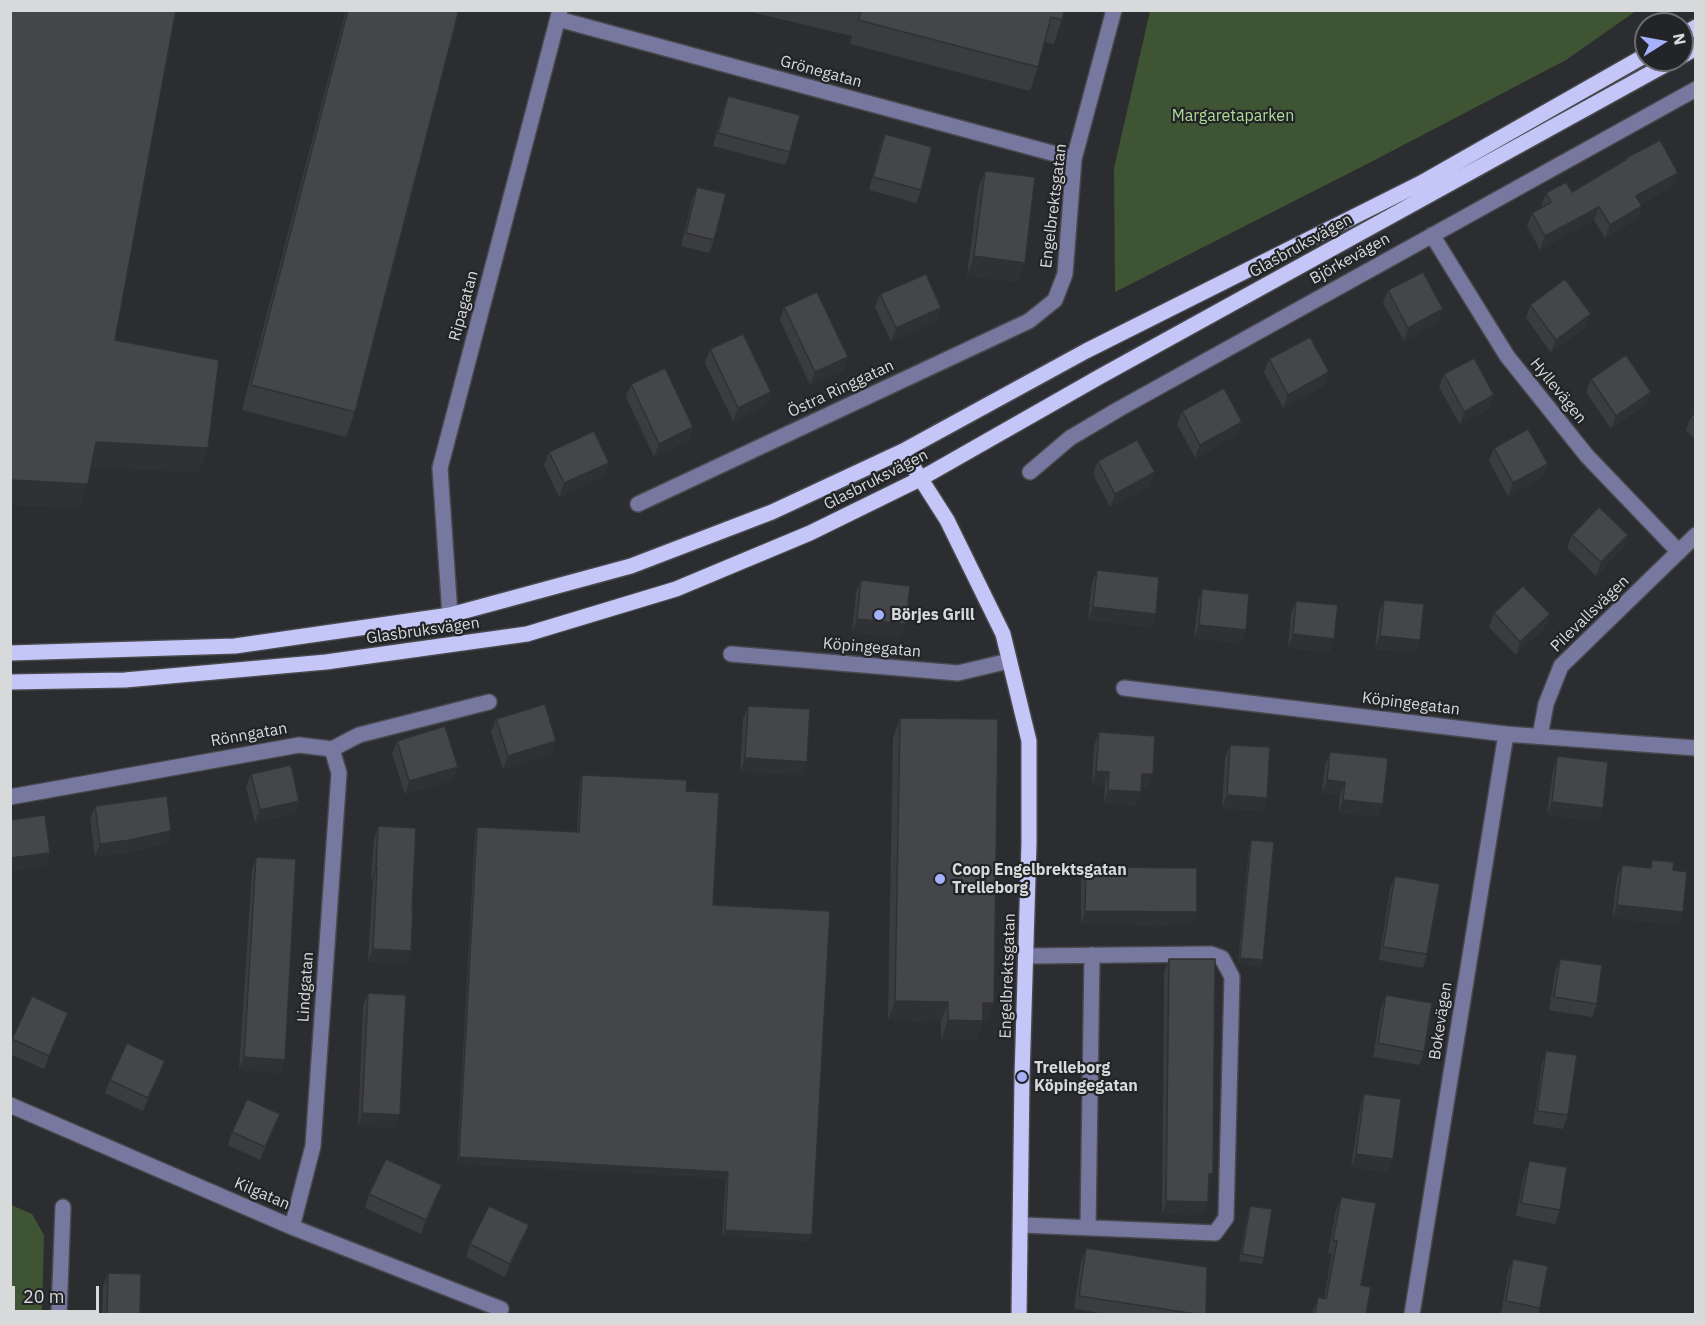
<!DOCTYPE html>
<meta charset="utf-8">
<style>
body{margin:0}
#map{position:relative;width:1706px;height:1325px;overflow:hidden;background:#2c2d31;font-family:"IBM Plex Sans",sans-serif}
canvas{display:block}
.frame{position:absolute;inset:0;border:12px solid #d8d9db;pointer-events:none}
.north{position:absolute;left:1634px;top:12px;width:60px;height:60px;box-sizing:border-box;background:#222427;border:2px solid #6b6c6f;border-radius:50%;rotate:79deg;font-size:16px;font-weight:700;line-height:24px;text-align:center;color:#d8d9db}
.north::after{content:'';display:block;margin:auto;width:21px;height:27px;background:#a6b1fc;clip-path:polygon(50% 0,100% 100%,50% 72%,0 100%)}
.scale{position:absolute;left:12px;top:1286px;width:87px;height:27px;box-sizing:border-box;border:3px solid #d8d9db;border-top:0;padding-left:8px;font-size:18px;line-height:21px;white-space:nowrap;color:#d8d9db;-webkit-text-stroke:4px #222427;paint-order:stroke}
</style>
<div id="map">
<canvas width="1706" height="1325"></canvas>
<div class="frame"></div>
<div class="north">N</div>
<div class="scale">20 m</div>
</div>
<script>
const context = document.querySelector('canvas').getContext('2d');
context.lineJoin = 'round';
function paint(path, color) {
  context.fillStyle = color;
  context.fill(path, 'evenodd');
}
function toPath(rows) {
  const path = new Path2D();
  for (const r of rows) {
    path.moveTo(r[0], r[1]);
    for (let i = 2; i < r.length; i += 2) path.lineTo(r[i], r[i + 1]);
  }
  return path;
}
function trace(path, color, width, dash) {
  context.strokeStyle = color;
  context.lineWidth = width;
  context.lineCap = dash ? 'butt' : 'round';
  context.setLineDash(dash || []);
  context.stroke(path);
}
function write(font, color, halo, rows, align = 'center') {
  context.font = font + ' "IBM Plex Sans",sans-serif';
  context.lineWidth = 4.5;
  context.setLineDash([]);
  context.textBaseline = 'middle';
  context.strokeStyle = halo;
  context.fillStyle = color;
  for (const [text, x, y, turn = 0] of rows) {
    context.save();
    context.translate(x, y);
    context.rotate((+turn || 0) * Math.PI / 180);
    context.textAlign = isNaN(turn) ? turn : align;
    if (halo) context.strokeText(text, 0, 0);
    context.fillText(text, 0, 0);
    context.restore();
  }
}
const green = toPath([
 [1150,11,1150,10,1636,11,1566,60,1371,162,1115,292,1114,168],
 [11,1205,32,1214,44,1235,42,1314,11,1314]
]);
const minor = toPath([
 [558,19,1074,159],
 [1432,235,1507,356,1587,456,1679,552],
 [1030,472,1070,438,1119,409,1696,89],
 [638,504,1029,321,1055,300,1065,274,1074,159,1114,10],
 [450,615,440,468,560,10],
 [731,654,958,673,1009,661],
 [1124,688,1506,734,1696,748],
 [1540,736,1546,704,1561,666,1696,535],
 [10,797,299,745,332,749,359,735,489,702],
 [10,1105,292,1227,501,1309],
 [1021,1225,1215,1233,1226,1218,1232,977,1222,958,1211,954,1027,956],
 [292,1227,313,1146,339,773,332,749],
 [1088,1227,1092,955],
 [59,1314,63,1207],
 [1412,1314,1506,734]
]);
const major = toPath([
 [1682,35,1696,27],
 [1682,56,1696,48],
 [903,451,947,520,1003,634,1029,741,1029,843,1022,1077,1019,1314],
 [10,653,235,646,450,615,631,566,772,512,903,451,1086,351,1421,183,1646,55],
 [10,682,125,680,326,662,527,634,676,589,810,533,920,479,1101,376,1674,60]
]);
const wall = toPath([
 [346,10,459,10,355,412,346,437,242,410],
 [742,10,1065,10,1054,44,1045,42,1038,67,1030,91,850,44,852,36],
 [728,96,790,152,785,165,713,146,723,109],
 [885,134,921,190,916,203,869,190,880,147],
 [1626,158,1678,173,1673,186,1641,204,1642,206,1637,219,1605,238,1594,220,1540,250,1527,226,1532,213,1542,208,1541,206,1546,193,1572,192,1626,160],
 [985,171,1018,282,967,276,978,190],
 [697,187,714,240,709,253,681,246,692,200],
 [1388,290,1443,309,1438,322,1404,341,1383,303],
 [880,294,941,308,936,321,891,341,875,307],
 [1530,305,1586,327,1551,353,1526,318],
 [784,307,843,370,810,385,780,320],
 [710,349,771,392,766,405,733,421,705,363],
 [1269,359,1324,386,1283,408,1264,372],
 [1444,374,1490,408,1460,425,1439,387],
 [1591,379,1646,405,1611,429,1586,392],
 [631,384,693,427,689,440,654,457,626,397],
 [1182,411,1242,422,1238,435,1195,458,1177,424],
 [1695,413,1695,439,1686,430,1691,417],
 [1494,448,1548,464,1543,477,1508,496,1489,461],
 [549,452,604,476,559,497,544,465],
 [1098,461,1150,486,1110,507,1093,474],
 [1572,535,1623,548,1596,576,1567,548],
 [1097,570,1156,614,1151,627,1088,620,1092,583],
 [861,580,901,637,852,632,856,593],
 [1202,589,1246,630,1241,643,1194,638,1198,602],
 [1384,600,1415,653,1375,649,1379,613],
 [1296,601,1334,639,1329,652,1288,648,1291,614],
 [1494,613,1550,614,1545,627,1516,655,1489,627],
 [748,706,802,775,740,772,743,719],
 [900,718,994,1003,987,1022,983,1022,976,1040,941,1040,941,1021,888,1020,893,737],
 [496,719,551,755,503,769,491,732],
 [1099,732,1148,788,1141,787,1141,792,1136,805,1104,803,1105,785,1092,784,1094,746],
 [397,741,458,767,453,780,405,794,392,754],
 [1230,745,1267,798,1263,811,1222,808,1225,758],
 [1330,752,1383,804,1378,817,1338,813,1340,795,1322,793,1325,765],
 [1557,756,1598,821,1547,815,1553,770],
 [251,774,295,814,255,823,246,787],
 [582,775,686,791,713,905,810,1241,722,1236,726,1178,457,1164,475,834,477,827,577,832,580,781],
 [95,806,167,844,125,853,95,857,90,819],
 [378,826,412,910,406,964,368,962,373,880,371,880,374,839],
 [1251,840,1263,960,1261,967,1238,964,1249,847],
 [256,857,285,1060,280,1073,239,1070,252,870],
 [1652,860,1673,870,1678,925,1612,918,1617,878,1622,865,1649,868],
 [1086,867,1192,925,1081,924,1081,880],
 [1395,876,1427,954,1423,968,1379,960,1390,889],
 [1169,959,1208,1202,1203,1215,1162,1214,1164,972],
 [1560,959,1597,1004,1592,1017,1549,1010,1555,972],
 [368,993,395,1128,358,1126,363,1006],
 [1386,995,1424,1052,1419,1065,1373,1057,1381,1008],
 [63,1026,44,1069,10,1054,10,1045,12,1039],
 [1546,1051,1568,1115,1563,1129,1533,1124,1542,1064],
 [160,1074,143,1111,105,1093,110,1080],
 [1364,1094,1388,1172,1351,1167,1360,1107],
 [280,1114,275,1127,260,1160,228,1145,232,1132],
 [1529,1161,1560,1210,1555,1224,1516,1216,1524,1174],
 [369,1194,437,1198,421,1234,365,1208],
 [1341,1197,1361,1285,1366,1314,1312,1314,1318,1297,1324,1298,1332,1254,1328,1253,1336,1210],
 [1250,1206,1264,1258,1262,1264,1239,1261,1248,1212],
 [524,1238,505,1277,466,1257,470,1244],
 [1086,1248,1206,1314,1107,1314,1074,1309,1081,1261],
 [1513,1259,1540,1308,1538,1314,1501,1314,1508,1272],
 [108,1273,140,1314,102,1314,103,1286]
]);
const shadedWall = toPath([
 [1678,173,1673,186,1631,209,1636,196],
 [1642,206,1637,219,1605,238,1610,225],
 [1599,207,1594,220,1540,250,1545,236],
 [974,256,1025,263,1018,282,967,276],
 [941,308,936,321,891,341,896,328],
 [1443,309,1438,322,1404,341,1408,328],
 [1591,314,1586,327,1551,353,1556,340],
 [848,357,843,370,810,385,815,372],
 [1329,372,1324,386,1283,408,1288,395],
 [771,392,766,405,733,421,738,408],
 [1651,392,1646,405,1611,429,1616,416],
 [1494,395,1490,408,1460,425,1464,412],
 [1242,422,1238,435,1195,458,1200,445],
 [693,427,689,440,654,457,659,444],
 [96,442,208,448,199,473,87,467],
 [609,463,604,476,559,497,564,483],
 [1548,464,1543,477,1508,496,1513,483],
 [1155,472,1150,486,1110,507,1115,494],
 [10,480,88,484,79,509,10,505],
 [1628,535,1623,548,1596,576,1601,562],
 [1093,607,1156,614,1151,627,1088,620],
 [1550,614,1545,627,1516,655,1520,642],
 [857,619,906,624,901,637,852,632],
 [1199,625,1246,630,1241,643,1194,638],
 [1293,634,1334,639,1329,652,1288,648],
 [1380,636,1420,640,1415,653,1375,649],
 [556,741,551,755,503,769,508,756],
 [745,758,807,762,802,775,740,772],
 [458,767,453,780,405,794,409,781],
 [1096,771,1109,772,1105,785,1092,784],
 [1142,774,1153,774,1148,788,1137,787],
 [1327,780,1345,782,1340,795,1322,793],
 [1108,790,1141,792,1136,805,1104,803],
 [1227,795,1267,798,1263,811,1222,808],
 [1343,800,1383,804,1378,817,1338,813],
 [299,801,295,814,255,823,260,810],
 [1552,802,1603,808,1598,821,1547,815],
 [171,831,167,844,125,853,95,857,100,844],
 [50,853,46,866,10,871,10,858],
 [376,867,377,867,373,880,371,880],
 [1617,905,1683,912,1678,925,1612,918],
 [1085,911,1197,912,1192,925,1081,924],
 [373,949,411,951,406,964,368,962],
 [1240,958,1263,960,1261,967,1238,964],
 [895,1001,948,1002,941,1021,888,1020],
 [983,1003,994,1003,987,1022,983,1022,976,1040,941,1040,948,1020],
 [68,1013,63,1026,44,1069,49,1056],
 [244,1057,285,1060,280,1073,239,1070],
 [165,1061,160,1074,143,1111,148,1098],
 [362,1113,400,1115,395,1128,358,1126],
 [280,1114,275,1127,260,1160,265,1147],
 [1356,1154,1393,1159,1388,1172,1351,1167],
 [459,1157,728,1172,726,1178,457,1164],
 [1209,1174,1213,1174,1208,1187],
 [442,1185,437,1198,421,1234,426,1220],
 [1166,1201,1208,1202,1203,1215,1162,1214],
 [529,1225,524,1238,505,1277,510,1264],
 [725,1230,812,1235,810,1241,722,1236]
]);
const building = toPath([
 [10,10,176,10,115,340,219,360,208,448,96,442,88,484,10,480,10,10],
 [348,10,459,10,355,412,251,385,348,10],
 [853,10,1065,10,1062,20,1051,17,1038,67,858,20,861,12,853,10],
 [728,96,800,115,790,152,718,133,728,96],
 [885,134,932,147,921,190,873,177,885,134],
 [1660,140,1678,173,1636,196,1642,206,1610,225,1599,207,1545,236,1532,213,1551,202,1546,193,1566,182,1572,192,1627,159,1626,158,1660,140],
 [985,171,1035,177,1025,263,974,256,985,171],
 [697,187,726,194,714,240,686,233,697,187],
 [1423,272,1443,309,1408,328,1388,290,1423,272],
 [926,274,941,308,896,328,880,294,926,274],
 [1565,279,1591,314,1556,340,1530,305,1565,279],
 [817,292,848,357,815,372,784,307,817,292],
 [743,334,771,392,738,408,710,349,743,334],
 [1310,337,1329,372,1288,395,1269,359,1310,337],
 [1626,355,1651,392,1616,416,1591,379,1626,355],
 [1474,358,1494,395,1464,412,1444,374,1474,358],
 [665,368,693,427,659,444,631,384,665,368],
 [1224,388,1242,422,1200,445,1182,411,1224,388],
 [1695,413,1695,421,1691,417,1695,413],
 [1528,429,1548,464,1513,483,1494,448,1528,429],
 [594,431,609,463,564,483,549,452,594,431],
 [1137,440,1155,472,1115,494,1098,461,1137,440],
 [1599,507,1628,535,1601,562,1572,535,1599,507],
 [1097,570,1159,577,1156,614,1093,607,1097,570],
 [861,580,910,586,906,624,857,619,861,580],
 [1523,586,1550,614,1520,642,1494,613,1523,586],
 [1202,589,1249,594,1246,630,1199,625,1202,589],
 [1384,600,1424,604,1420,640,1380,636,1384,600],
 [1296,601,1338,605,1334,639,1293,634,1296,601],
 [545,704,556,741,508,756,496,719,545,704],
 [748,706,810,709,807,762,745,758,748,706],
 [900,718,998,719,994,1003,983,1003,983,1021,948,1020,948,1002,895,1001,900,718],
 [445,726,458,767,409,781,397,741,445,726],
 [1099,732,1155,736,1153,774,1142,774,1141,792,1108,790,1109,772,1096,771,1099,732],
 [1230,745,1270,747,1267,798,1227,795,1230,745],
 [1330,752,1388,758,1383,804,1343,800,1345,782,1327,780,1330,752],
 [1557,756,1608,762,1603,808,1552,802,1557,756],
 [291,765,299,801,260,810,251,774,291,765],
 [582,775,687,780,686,791,719,793,713,905,830,911,812,1235,725,1230,728,1172,459,1157,477,827,579,832,582,775],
 [167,796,171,831,130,840,100,844,95,806,167,796],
 [45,815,50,853,10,858,10,820,45,815],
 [378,826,416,828,412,910,413,910,411,951,373,949,377,867,376,867,378,826],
 [1251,840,1274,842,1263,960,1240,958,1251,840],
 [256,857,296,859,285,1060,244,1057,256,857],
 [1652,860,1674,862,1673,870,1687,872,1683,912,1617,905,1622,865,1651,868,1652,860],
 [1086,867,1197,868,1197,912,1085,911,1086,867],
 [1395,876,1440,884,1427,954,1383,947,1395,876],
 [1169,959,1215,959,1213,1174,1209,1174,1208,1202,1166,1201,1169,959],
 [1560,959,1602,965,1597,1004,1554,997,1560,959],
 [368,993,406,995,400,1115,362,1113,368,993],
 [1386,995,1432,1003,1424,1052,1378,1043,1386,995],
 [32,996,68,1013,49,1056,12,1039,32,996],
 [127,1043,165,1061,148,1098,110,1080,127,1043],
 [1546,1051,1577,1055,1568,1115,1537,1111,1546,1051],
 [1364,1094,1401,1099,1393,1159,1356,1154,1364,1094],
 [247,1099,280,1114,265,1147,232,1132,247,1099],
 [386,1159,442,1185,426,1220,369,1194,386,1159],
 [1529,1161,1567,1167,1560,1210,1521,1203,1529,1161],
 [1341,1197,1376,1203,1361,1285,1371,1287,1366,1314,1315,1314,1318,1297,1326,1299,1337,1241,1333,1240,1341,1197],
 [489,1206,529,1225,510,1264,470,1244,489,1206],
 [1250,1206,1272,1209,1264,1258,1242,1254,1250,1206],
 [1086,1248,1207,1267,1206,1314,1196,1314,1079,1296,1086,1248],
 [1513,1259,1548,1266,1540,1308,1506,1301,1513,1259],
 [108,1273,141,1274,140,1314,107,1314,108,1273]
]);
const markers = [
 [879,615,6,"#a6b1fc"],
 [940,879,6,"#a6b1fc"],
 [1022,1077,6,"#a6b1fc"]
];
const streetNames = [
 ["Grönegatan",821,72,15],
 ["Engelbrektsgatan",1054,206,-83],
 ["Glasbruksvägen",1301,246,-29],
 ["Björkevägen",1350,259,-29],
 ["Ripagatan",464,306,-75],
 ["Östra Ringgatan",841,389,-25],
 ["Hyllevägen",1558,391,51],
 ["Glasbruksvägen",876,480,-27],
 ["Pilevallsvägen",1590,614,-44],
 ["Glasbruksvägen",423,631,-8],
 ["Köpingegatan",872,648,5],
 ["Köpingegatan",1411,704,7],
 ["Rönngatan",249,735,-10],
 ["Engelbrektsgatan",1008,976,-88],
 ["Lindgatan",306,987,-86],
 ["Bokevägen",1441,1021,-81],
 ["Kilgatan",262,1194,23]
];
const parkNames = [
 ["Margaretaparken",1233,116]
];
const poiNames = [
 ["Börjes Grill",891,615],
 ["Coop Engelbrektsgatan",952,870],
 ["Trelleborg",952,888],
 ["Trelleborg",1034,1068],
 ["Köpingegatan",1034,1086]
];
paint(green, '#3f5433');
trace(minor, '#48494c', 18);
trace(major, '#48494c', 18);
trace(minor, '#7678a0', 15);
trace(major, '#c4c6f7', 15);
paint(wall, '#3b3c40');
paint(shadedWall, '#303134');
paint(building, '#45464a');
trace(building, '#303134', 1.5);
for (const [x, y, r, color] of markers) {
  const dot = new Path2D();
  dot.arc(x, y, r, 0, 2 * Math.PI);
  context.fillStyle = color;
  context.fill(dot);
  trace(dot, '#222427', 2);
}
write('16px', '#d8d9db', '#222427', streetNames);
write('16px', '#afdc96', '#222427', parkNames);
write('bold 16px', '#d8d9db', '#222427', poiNames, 'left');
</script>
